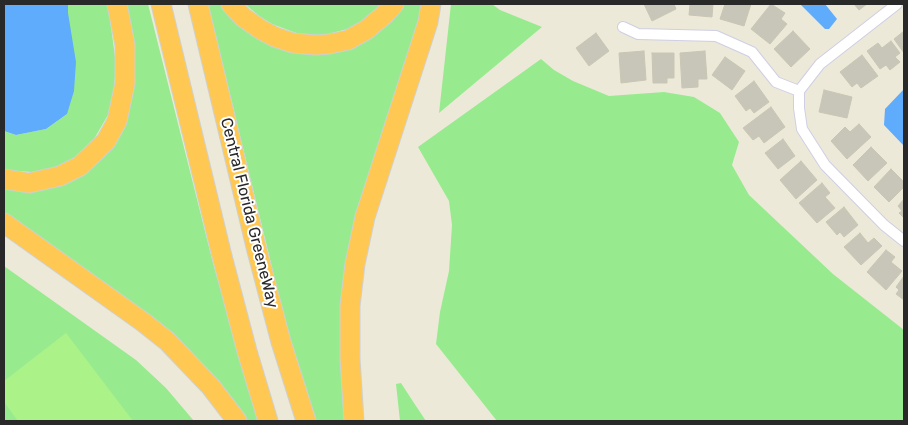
<!DOCTYPE html>
<style>
body{margin:0}
#map{position:relative;width:908px;height:425px;overflow:hidden;background:#ede9d9;font-family:Rubik,sans-serif}
canvas{display:block}
.frame{position:absolute;inset:0;border:5px solid #292929;pointer-events:none}
</style>
<div id="map">
<canvas width="908" height="425"></canvas>
<div class="frame"></div>
</div>
<script>
const context = document.querySelector('canvas').getContext('2d');
context.lineJoin = 'round';
function paint(path, color) {
  context.fillStyle = color;
  context.fill(path, 'evenodd');
}
function toPath(rows) {
  const path = new Path2D();
  for (const r of rows) {
    path.moveTo(r[0], r[1]);
    for (let i = 2; i < r.length; i += 2) path.lineTo(r[i], r[i + 1]);
  }
  return path;
}
function trace(path, color, width, dash) {
  context.strokeStyle = color;
  context.lineWidth = width;
  context.lineCap = dash ? 'butt' : 'round';
  context.setLineDash(dash || []);
  context.stroke(path);
}
function write(font, color, halo, rows, align = 'center') {
  context.font = font + ' Rubik,sans-serif';
  context.lineWidth = 4;
  context.setLineDash([]);
  context.textBaseline = 'middle';
  context.strokeStyle = halo;
  context.fillStyle = color;
  for (const [text, x, y, turn = 0] of rows) {
    context.save();
    context.translate(x, y);
    context.rotate((+turn || 0) * Math.PI / 180);
    context.textAlign = isNaN(turn) ? turn : align;
    if (halo) context.strokeText(text, 0, 0);
    context.fillText(text, 0, 0);
    context.restore();
  }
}
const green = toPath([
 [68,4,108,4,116,64,114,89,108,115,90,146,75,158,57,167,45,171,31,172,4,170,4,131,16,135,46,129,67,114],
 [125,4,148,4,213,263,247,382,260,421,241,421,224,397,4,219,4,187,24,189,113,143],
 [208,4,222,4,308,52,402,4,426,4,370,181,349,421,315,421,310,406,286,325],
 [245,4,301,4,304,5,312,4,383,4,365,20,351,28,321,36,304,36,272,24,259,16],
 [451,4,492,4,500,10,542,27,439,113],
 [541,59,554,70,573,81,609,96,664,92,694,97,720,113,739,142,732,165,749,195,833,274,904,330,904,421,497,421,436,344,440,312,449,271,452,225,449,201,418,147],
 [4,266,136,360,166,388,194,421,4,421],
 [401,383,414,403,426,421,400,421,396,384]
]);
const pitch = toPath([
 [66,333,133,421,18,421,4,402,4,381]
]);
const water = toPath([
 [4,4,68,4,68,13,76,62,74,91,67,114,46,129,16,135,4,131],
 [800,4,825,4,837,19,829,29,825,29],
 [904,89,904,146,884,125,885,109]
]);
const building = toPath([
 [644,4,674,4,676,9,652,21,644,4],
 [690,4,713,4,712,17,689,15,690,4],
 [725,4,751,4,744,26,720,19,725,4],
 [771,4,785,13,781,19,787,24,770,44,751,29,771,4],
 [854,4,867,4,859,10,854,4],
 [793,31,810,49,791,67,774,49,793,31],
 [904,31,904,53,894,39,904,31],
 [596,33,609,51,589,66,576,48,596,33],
 [891,41,900,53,895,57,900,62,890,70,886,65,880,69,867,51,878,43,882,48,891,41],
 [644,51,646,80,621,83,619,53,644,51],
 [705,51,707,79,698,79,698,87,682,88,680,53,705,51],
 [652,53,674,53,674,78,667,78,667,83,653,83,652,53],
 [862,55,878,76,861,88,857,83,852,87,840,72,862,55],
 [725,57,745,71,732,90,712,75,725,57],
 [754,81,769,102,754,113,750,108,746,111,735,96,754,81],
 [824,90,852,97,847,118,819,112,824,90],
 [771,107,785,127,764,143,759,136,753,140,743,128,771,107],
 [859,124,871,137,847,159,831,141,845,127,850,132,859,124],
 [783,139,795,156,778,169,765,153,783,139],
 [871,147,887,163,868,181,853,165,871,147],
 [801,161,817,180,796,199,780,180,801,161],
 [891,169,904,182,904,187,889,202,874,187,891,169],
 [822,183,830,193,825,197,835,208,817,223,799,203,822,183],
 [904,199,904,218,899,213,902,211,898,206,904,199],
 [844,207,858,225,844,237,840,232,837,235,826,222,844,207],
 [860,233,868,243,874,238,882,246,861,265,844,247,860,233],
 [886,250,895,257,891,262,902,271,886,290,867,272,886,250],
 [904,276,904,300,896,294,899,290,896,287,904,276]
]);
const street = toPath([
 [897,4,820,64,799,91,799,108,802,129,825,165,884,225,904,241],
 [623,27,638,34,716,36,752,52,776,82,799,91]
]);
const highway = toPath([
 [161,4,222,256,247,351,268,421],
 [198,4,256,247,281,342,306,421],
 [231,4,243,17,260,29,275,37,293,43,316,45,329,44,348,40,366,30,384,15,394,4],
 [4,179,29,183,60,176,80,166,106,141,117,121,125,83,125,45,117,4],
 [4,223,143,322,167,341,211,387,237,421],
 [354,421,350,358,350,306,355,264,365,217,420,47,428,22,431,4]
]);
const streetNames = [
 ["Central Florida GreeneWay",249,213,76]
];
paint(green, '#97eb8e');
paint(pitch, '#abf389');
paint(water, '#5fabfc');
paint(building, '#c8c6b9');
trace(building, '#c8c6b2', 1);
trace(street, '#cfcee4', 12);
trace(highway, '#d0d0d0', 21);
trace(street, '#fff', 10);
trace(highway, '#ffc852', 19);
write('16px', '#292929', '#fff', streetNames);
</script>
